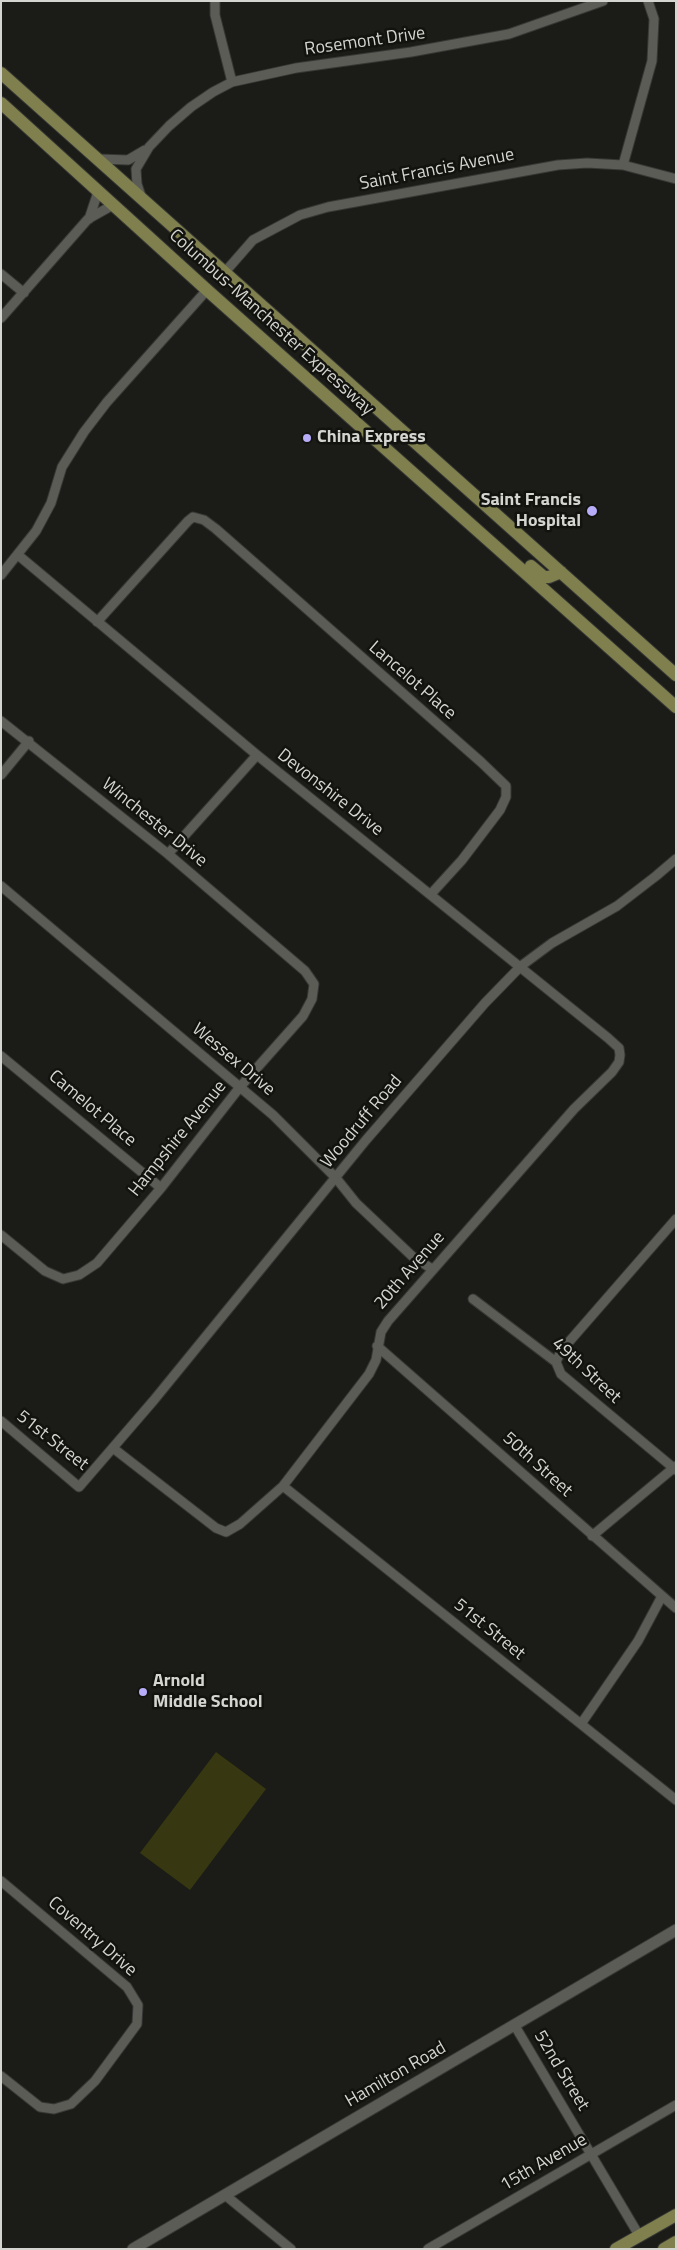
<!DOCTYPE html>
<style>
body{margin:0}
#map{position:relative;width:677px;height:2250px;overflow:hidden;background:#1b1c17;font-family:"Titillium Web",sans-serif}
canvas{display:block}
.frame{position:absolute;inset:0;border:2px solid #d4d4d1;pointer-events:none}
</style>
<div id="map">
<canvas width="677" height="2250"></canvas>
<div class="frame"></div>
</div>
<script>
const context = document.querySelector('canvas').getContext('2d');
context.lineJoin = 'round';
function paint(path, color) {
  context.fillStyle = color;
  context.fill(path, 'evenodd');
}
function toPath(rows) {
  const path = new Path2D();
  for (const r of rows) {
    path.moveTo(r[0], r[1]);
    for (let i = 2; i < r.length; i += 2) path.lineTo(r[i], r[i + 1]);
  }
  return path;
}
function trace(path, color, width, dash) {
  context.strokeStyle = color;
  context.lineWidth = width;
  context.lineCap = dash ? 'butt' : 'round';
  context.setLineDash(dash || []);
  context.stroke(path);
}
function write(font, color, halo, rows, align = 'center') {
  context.font = font + ' "Titillium Web",sans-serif';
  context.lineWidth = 5;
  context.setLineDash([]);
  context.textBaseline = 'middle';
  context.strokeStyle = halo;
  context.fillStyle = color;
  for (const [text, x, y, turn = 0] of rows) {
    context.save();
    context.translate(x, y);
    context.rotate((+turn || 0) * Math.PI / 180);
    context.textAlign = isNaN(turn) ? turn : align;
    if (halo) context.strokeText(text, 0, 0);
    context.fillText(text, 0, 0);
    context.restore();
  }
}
const green = toPath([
 [216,1752,266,1789,190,1890,140,1853]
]);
const street = toPath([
 [215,1,215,15,232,82],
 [99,159,128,160,145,150],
 [623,165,652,61,654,19,648,1],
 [141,196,137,184,136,169,149,147,169,126,191,107,213,92,232,82,296,68,411,52,509,34,603,1],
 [89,219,98,192],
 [225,272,253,240,300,215,328,207,558,165,587,163,623,165,676,179],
 [1,274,24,293],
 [1,318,88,219,113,205],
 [18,555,257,755,608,1038,619,1048,620,1055,619,1062,612,1072,574,1109,388,1321,381,1332,376,1360,369,1374,283,1486,240,1524,226,1532,216,1528,113,1448],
 [1,575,36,531,51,503,62,467,84,432,107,402,207,290],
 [97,622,188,521,193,517,204,520,216,529,481,762,506,786,506,797,500,810,462,860,431,894],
 [1,721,168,854,305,971,314,984,312,999,303,1016,240,1087,161,1188,97,1263,79,1275,63,1279,45,1271,1,1235],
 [1,775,29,741],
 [168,854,257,755],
 [1,886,273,1115,336,1178,356,1203,412,1256,432,1269],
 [1,1056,161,1188],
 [473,1299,556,1362,561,1374,676,1470],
 [377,1346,676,1608],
 [556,1362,561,1351,676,1219],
 [1,1421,79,1487,154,1400,366,1140,485,1003,521,966,552,943,617,906,656,876,676,859],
 [283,1486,676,1800],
 [592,1536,676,1466],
 [581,1724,638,1641,662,1596],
 [1,1881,127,1987,138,2005,137,2024,95,2081,71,2104,54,2109,40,2107,1,2076],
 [515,2026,640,2237],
 [225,2195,291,2249],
 [428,2249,676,2105]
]);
const secondary = toPath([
 [133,2249,676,1930]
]);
const primary = toPath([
 [1,73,676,675],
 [1,103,207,290,676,707],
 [531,566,544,577,549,577,561,572],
 [616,2249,676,2215],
 [664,2249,676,2242]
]);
const markers = [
 [307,438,5,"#b6acf8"],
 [592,511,6,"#b6acf8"],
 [143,1692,5,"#b6acf8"]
];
const streetNames = [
 ["Rosemont Drive",365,42,-8],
 ["Saint Francis Avenue",437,170,-11],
 ["Columbus-Manchester Expressway",271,323,42],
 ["Lancelot Place",412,681,41],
 ["Devonshire Drive",330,793,38],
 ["Winchester Drive",154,823,39],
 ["Wessex Drive",233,1060,40],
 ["Camelot Place",92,1109,40],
 ["Woodruff Road",362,1122,-50],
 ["Hampshire Avenue",178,1139,-51],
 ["20th Avenue",410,1271,-49],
 ["49th Street",586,1371,43],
 ["51st Street",52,1441,38],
 ["50th Street",537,1465,42],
 ["51st Street",489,1630,39],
 ["Coventry Drive",92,1937,41],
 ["52nd Street",561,2071,59],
 ["Hamilton Road",396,2075,-30],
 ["15th Avenue",544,2163,-30]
];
const poiNames = [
 ["China Express",317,438],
 ["Saint Francis",581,501,"right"],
 ["Hospital",581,522,"right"],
 ["Arnold",153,1682],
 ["Middle School",153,1703]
];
paint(green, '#373811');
trace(street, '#373735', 11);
trace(secondary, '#373735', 13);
trace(primary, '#373735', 14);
trace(street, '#5c5c56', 9);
trace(secondary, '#5c5c56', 11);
trace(primary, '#7f804e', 12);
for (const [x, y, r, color] of markers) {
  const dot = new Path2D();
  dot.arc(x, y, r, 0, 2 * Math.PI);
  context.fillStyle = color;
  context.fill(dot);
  trace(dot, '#12130e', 2);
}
write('18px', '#d4d4d1', '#12130e', streetNames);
write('bold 18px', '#d4d4d1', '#12130e', poiNames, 'left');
</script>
